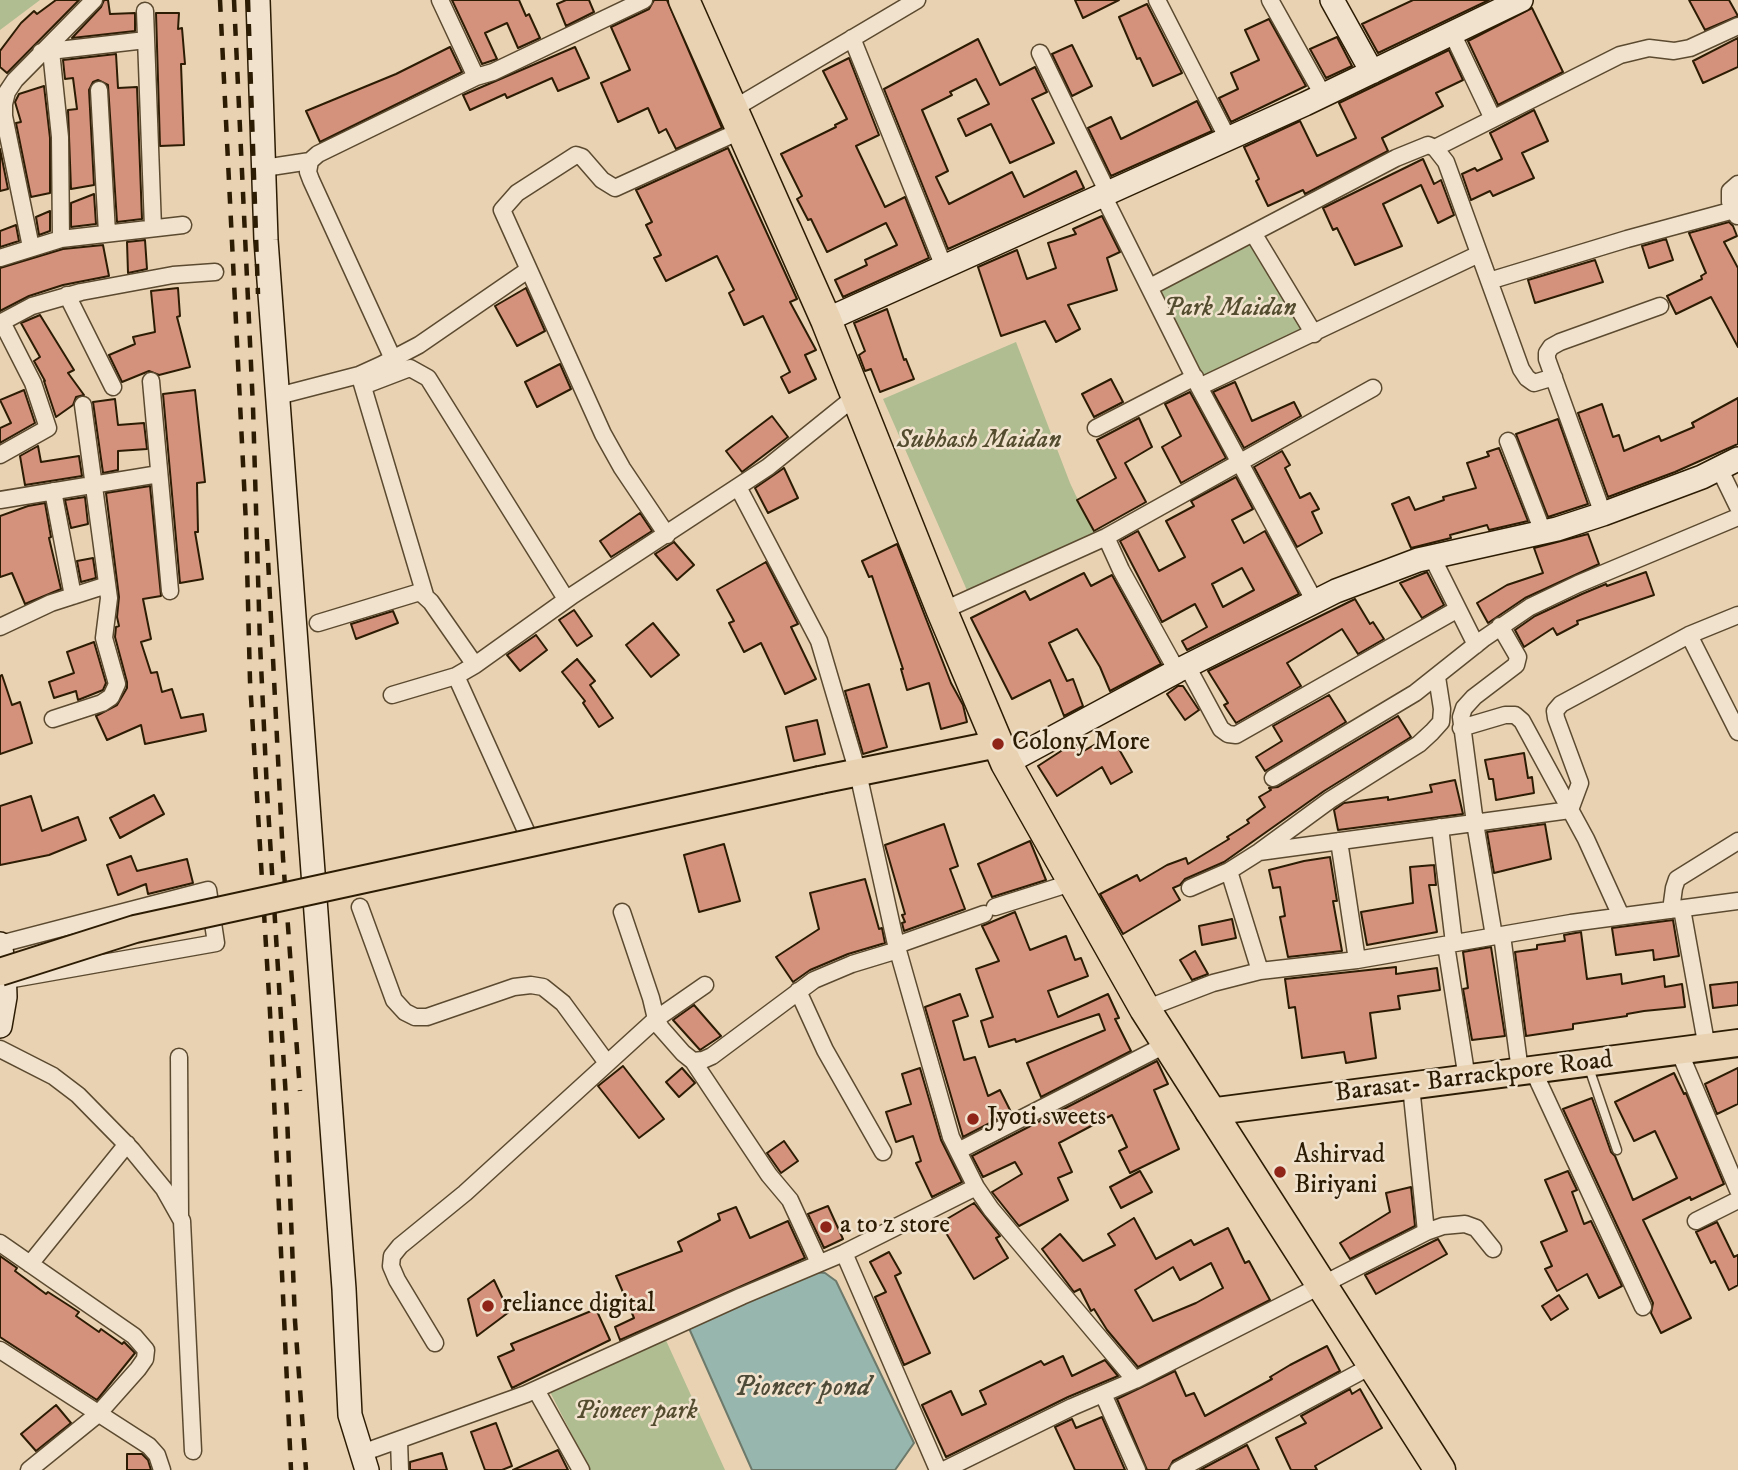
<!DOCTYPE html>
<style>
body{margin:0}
canvas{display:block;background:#e8d2b2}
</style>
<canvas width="1738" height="1470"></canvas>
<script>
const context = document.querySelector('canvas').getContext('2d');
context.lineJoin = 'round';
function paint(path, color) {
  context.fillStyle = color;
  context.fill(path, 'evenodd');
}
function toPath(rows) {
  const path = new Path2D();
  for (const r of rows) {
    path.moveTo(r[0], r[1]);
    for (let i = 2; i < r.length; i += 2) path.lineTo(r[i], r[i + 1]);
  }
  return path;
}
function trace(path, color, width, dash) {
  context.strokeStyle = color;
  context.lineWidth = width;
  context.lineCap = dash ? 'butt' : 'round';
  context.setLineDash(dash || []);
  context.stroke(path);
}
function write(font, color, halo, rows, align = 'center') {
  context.font = font + ' "IM FELL DW Pica",serif';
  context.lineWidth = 5;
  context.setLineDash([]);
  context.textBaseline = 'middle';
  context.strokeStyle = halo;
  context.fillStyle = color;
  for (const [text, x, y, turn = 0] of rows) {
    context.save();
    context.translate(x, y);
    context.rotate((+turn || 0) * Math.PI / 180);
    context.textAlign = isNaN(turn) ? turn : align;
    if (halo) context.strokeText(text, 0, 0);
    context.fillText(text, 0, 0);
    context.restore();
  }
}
const green = toPath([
 [0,0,40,0,0,30],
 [1250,238,1303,331,1206,382,1158,289],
 [1016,342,1070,483,1096,538,969,595,883,399],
 [664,1336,725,1470,590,1470,549,1390]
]);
const water = toPath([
 [812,1272,825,1273,836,1281,914,1443,895,1470,752,1470,688,1326,812,1272]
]);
const building = toPath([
 [56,0,79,0,7,73,0,67,0,51,21,23,34,11,37,14,56,0],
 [104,0,108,0,110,14,135,13,135,31,72,38,101,7,104,0],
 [452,0,519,0,526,16,529,14,540,38,518,48,507,23,485,33,497,59,482,64,452,0],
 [566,0,589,0,594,12,566,26,557,4,566,0],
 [654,0,667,0,722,128,676,149,666,129,659,133,648,108,618,122,601,83,630,70,611,27,649,9,654,0],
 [1075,0,1119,0,1083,18,1075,0],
 [1413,0,1489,0,1378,53,1362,24,1413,0],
 [1689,0,1729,0,1738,16,1705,30,1689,0],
 [1147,4,1182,73,1153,86,1140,58,1137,59,1119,17,1147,4],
 [1532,8,1563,72,1498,105,1468,41,1532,8],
 [156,13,179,13,178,29,182,28,185,64,181,64,184,145,160,146,156,13],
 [1269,19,1306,86,1231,122,1219,98,1238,89,1231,73,1259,60,1245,30,1269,19],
 [1337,37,1352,66,1326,78,1310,49,1337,37],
 [1738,38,1738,67,1703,83,1693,61,1738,38],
 [978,39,1000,85,1035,67,1047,92,1032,99,1054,143,1010,163,991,124,966,136,958,119,989,104,976,79,950,92,952,95,922,110,948,171,936,177,949,204,1012,172,1024,197,1076,171,1084,188,948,249,884,89,978,39],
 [1072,45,1092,86,1072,96,1052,54,1072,45],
 [450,47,462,72,320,142,306,111,396,74,450,47],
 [575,47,589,78,558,91,552,78,507,98,505,94,470,110,463,95,575,47],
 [1449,50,1463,80,1436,93,1443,106,1382,138,1388,151,1305,194,1303,190,1268,206,1256,181,1259,179,1244,147,1300,121,1317,156,1356,138,1339,103,1449,50],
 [116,54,118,88,137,87,142,219,117,222,108,85,98,80,93,82,89,90,94,185,71,189,68,110,77,109,73,78,65,79,63,60,116,54],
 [849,58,879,135,856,146,885,207,905,197,929,258,843,297,835,280,867,265,865,260,897,245,886,223,827,252,811,219,808,220,797,199,802,196,781,154,836,127,835,125,847,119,823,71,849,58],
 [44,86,50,138,50,193,31,197,16,123,21,122,15,102,19,94,44,86],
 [1197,101,1212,131,1111,176,1088,128,1111,117,1121,139,1197,101],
 [1534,110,1548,141,1522,153,1534,178,1493,196,1490,191,1471,200,1462,174,1475,168,1477,171,1502,159,1490,133,1534,110],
 [728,148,797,299,790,302,816,350,805,355,816,379,789,393,781,377,790,372,763,316,744,325,729,293,734,290,717,256,666,281,654,258,661,255,646,225,652,222,636,190,728,148],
 [0,149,8,189,0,191,0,149],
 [1423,159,1434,184,1441,180,1454,215,1438,223,1421,185,1383,204,1402,246,1355,265,1337,228,1333,230,1323,208,1423,159],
 [94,194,96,224,71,227,71,203,94,194],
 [50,211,50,231,39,235,36,217,50,211],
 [1102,216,1120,252,1107,258,1117,290,1068,305,1080,329,1056,342,1045,321,1001,336,978,267,1017,250,1027,279,1056,268,1048,243,1076,234,1073,229,1102,216],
 [1729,222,1733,226,1737,236,1724,242,1738,268,1738,347,1711,297,1676,314,1667,296,1702,279,1701,276,1706,273,1689,233,1729,222],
 [16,225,19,241,0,247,0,231,16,225],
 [1666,239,1673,260,1649,268,1642,246,1666,239],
 [145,240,147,269,128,273,127,242,145,240],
 [103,245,109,276,63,285,29,296,0,311,0,268,63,249,103,245],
 [1595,260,1603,282,1535,303,1528,280,1595,260],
 [178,288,180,316,177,317,190,367,159,375,149,371,122,382,109,355,135,344,133,337,155,332,151,291,178,288],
 [526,288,545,331,517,346,495,306,526,288],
 [887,309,904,360,906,359,914,379,880,392,871,369,865,371,859,355,865,351,854,323,887,309],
 [40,315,74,370,68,373,84,395,76,397,73,405,56,417,44,381,45,381,34,361,40,357,21,323,40,315],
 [560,364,571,389,537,407,525,382,560,364],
 [1111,379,1123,402,1094,417,1082,394,1111,379],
 [1235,382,1252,421,1294,402,1301,416,1244,448,1213,392,1235,382],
 [24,390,35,423,0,443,0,428,11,423,0,400,24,390],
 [195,390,205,482,197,483,198,532,195,532,203,579,180,583,163,394,195,390],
 [1190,392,1226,458,1181,483,1162,447,1181,436,1165,404,1190,392],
 [1738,398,1738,444,1675,472,1608,497,1578,413,1602,404,1613,437,1619,435,1624,451,1659,436,1661,441,1694,427,1692,423,1738,398],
 [115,399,118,425,144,423,147,449,118,451,118,470,103,473,93,402,115,399],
 [772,416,788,437,742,472,726,451,772,416],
 [1139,418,1152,447,1125,463,1146,502,1094,531,1077,500,1116,478,1097,440,1139,418],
 [1558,419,1588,504,1548,517,1516,434,1558,419],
 [38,446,41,462,79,456,82,476,25,485,20,456,38,446],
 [1499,448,1528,521,1489,530,1487,525,1450,535,1451,538,1411,548,1392,504,1409,497,1415,510,1444,500,1443,497,1476,488,1467,463,1489,456,1487,452,1499,448],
 [1282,451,1290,465,1285,468,1300,498,1310,493,1319,509,1312,512,1322,533,1297,547,1254,467,1282,451],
 [784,468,798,498,768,513,755,488,784,468],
 [1236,477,1253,509,1232,520,1244,543,1265,531,1299,594,1187,650,1182,641,1207,627,1195,604,1162,622,1120,541,1138,531,1159,571,1185,557,1166,521,1194,506,1191,501,1236,477],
 [1242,568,1254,590,1223,607,1212,584,1242,568],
 [150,486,161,596,143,599,151,639,141,642,151,673,157,672,162,692,172,689,181,718,203,714,206,731,145,744,141,725,107,740,96,716,117,705,127,688,127,682,115,637,116,627,119,626,117,617,119,597,106,493,150,486],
 [85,497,88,524,71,528,65,500,85,497],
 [45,503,51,537,49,538,61,589,25,604,12,573,0,577,0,516,28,506,45,503],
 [640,513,652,531,611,557,600,541,640,513],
 [1588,534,1599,564,1525,598,1488,623,1477,603,1507,585,1543,573,1534,548,1588,534],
 [674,542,694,565,677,580,655,554,674,542],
 [897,544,951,683,963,705,967,722,941,729,929,683,907,690,901,669,903,669,872,576,869,577,862,561,897,544],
 [93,558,96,578,81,582,77,561,93,558],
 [766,562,798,624,791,627,816,679,785,694,761,643,744,652,729,623,734,621,717,590,766,562],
 [1427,572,1444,605,1422,618,1400,583,1427,572],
 [1646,572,1654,595,1577,621,1578,624,1557,635,1553,628,1524,647,1515,630,1535,616,1582,594,1606,584,1607,586,1646,572],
 [1084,573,1091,586,1112,575,1161,664,1110,691,1100,667,1077,629,1049,643,1067,681,1073,679,1083,706,1064,716,1050,680,1012,699,971,618,1025,591,1030,600,1084,573],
 [1355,599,1370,624,1373,622,1384,639,1358,654,1342,629,1287,663,1301,686,1236,723,1224,705,1228,703,1208,671,1355,599],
 [574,610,592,636,577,646,559,620,574,610],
 [393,611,398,623,356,639,351,624,393,611],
 [653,623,679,655,651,677,626,645,653,623],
 [536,635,547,650,520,671,507,655,536,635],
 [94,642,106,683,103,690,78,700,76,691,54,698,49,682,74,673,67,652,94,642],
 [577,659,595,681,590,685,613,718,599,727,583,703,585,701,562,672,577,659],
 [2,675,12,705,20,702,32,743,0,754,0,676,2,675],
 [869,684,887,747,863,754,845,691,869,684],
 [1178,686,1183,686,1199,710,1185,720,1167,694,1178,686],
 [1329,695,1346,722,1265,771,1256,757,1282,741,1273,726,1329,695],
 [1398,716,1411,737,1324,791,1224,862,1185,879,1180,885,1173,888,1180,900,1123,934,1100,894,1137,875,1140,881,1167,865,1186,858,1188,864,1229,839,1227,837,1249,823,1247,820,1265,807,1259,797,1271,790,1269,788,1278,787,1398,716],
 [817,720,825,754,794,761,786,727,817,720],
 [1111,735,1132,772,1111,784,1102,767,1057,796,1038,766,1075,742,1082,752,1111,735],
 [1524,753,1528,778,1532,777,1534,793,1496,800,1493,779,1489,779,1485,760,1524,753],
 [1455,780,1463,814,1338,830,1334,810,1344,803,1388,797,1388,800,1432,792,1430,785,1455,780],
 [154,795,164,814,120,838,110,818,154,795],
 [31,796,42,831,78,817,86,840,49,855,0,865,0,806,31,796],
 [944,824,958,866,950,869,965,909,904,931,902,923,905,922,902,915,905,914,885,845,944,824],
 [1545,824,1551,859,1494,873,1487,832,1545,824],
 [1030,841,1046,880,992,897,978,864,1030,841],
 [724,844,740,901,699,912,684,855,724,844],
 [131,856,137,871,187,859,193,883,148,894,146,884,118,895,107,865,131,856],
 [1330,857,1337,901,1333,901,1342,951,1288,957,1280,917,1285,916,1280,887,1273,888,1269,870,1304,861,1330,857],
 [1434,865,1436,885,1429,885,1437,932,1367,945,1361,912,1413,903,1410,867,1434,865],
 [865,879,879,929,882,928,885,943,848,954,810,970,793,982,776,957,819,929,810,893,865,879],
 [1015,912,1030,950,1066,936,1075,960,1081,958,1088,976,1048,991,1058,1017,1108,994,1119,1018,1115,1019,1131,1051,1041,1097,1027,1063,1105,1030,1099,1014,1016,1042,1015,1039,989,1047,981,1021,993,1017,976,969,999,961,982,926,1015,912],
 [1232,919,1236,938,1202,945,1199,926,1232,919],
 [1673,920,1679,956,1654,960,1653,950,1616,955,1612,928,1673,920],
 [1581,932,1587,979,1621,974,1622,984,1664,976,1665,987,1682,984,1685,1007,1644,1011,1627,1014,1627,1016,1573,1024,1573,1029,1526,1036,1515,952,1537,949,1537,945,1565,941,1564,935,1581,932],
 [1491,947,1505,1036,1472,1040,1463,989,1468,988,1463,952,1491,947],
 [1195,951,1208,974,1192,980,1180,960,1195,951],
 [1396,967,1396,974,1437,968,1440,990,1398,996,1400,1009,1370,1013,1376,1058,1346,1063,1344,1052,1302,1058,1295,1007,1289,1008,1285,979,1396,967],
 [1738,982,1738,1005,1713,1008,1710,985,1738,982],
 [960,994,968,1016,953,1021,964,1060,975,1057,988,1096,1000,1090,1011,1112,963,1137,925,1007,960,994],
 [694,1005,721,1036,700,1050,673,1020,694,1005],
 [1157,1061,1168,1084,1154,1090,1179,1149,1130,1173,1119,1151,1127,1147,1112,1115,1059,1143,1072,1172,1058,1178,1068,1200,1019,1226,992,1192,1022,1174,1015,1162,983,1177,972,1156,1157,1061],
 [623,1066,664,1119,639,1138,598,1086,623,1066],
 [682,1068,695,1083,679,1097,666,1082,682,1068],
 [920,1068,941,1140,962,1182,932,1197,916,1163,921,1161,913,1136,896,1142,886,1112,911,1104,902,1074,920,1068],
 [1738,1068,1738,1104,1717,1114,1705,1084,1738,1068],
 [1674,1073,1684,1094,1686,1093,1724,1184,1691,1200,1690,1197,1643,1220,1691,1318,1661,1333,1651,1313,1653,1303,1563,1109,1592,1098,1611,1152,1615,1156,1633,1200,1677,1178,1655,1131,1634,1141,1615,1102,1674,1073],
 [784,1141,798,1161,781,1173,767,1153,784,1141],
 [1140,1171,1152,1192,1121,1208,1110,1187,1140,1171],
 [1568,1171,1577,1190,1572,1192,1584,1224,1591,1221,1622,1286,1599,1298,1587,1274,1557,1291,1545,1269,1552,1266,1541,1242,1567,1231,1545,1180,1568,1171],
 [1411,1187,1415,1226,1350,1259,1340,1243,1390,1212,1386,1193,1411,1187],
 [974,1203,1000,1236,996,1238,1008,1258,974,1279,940,1223,974,1203],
 [828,1206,843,1239,824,1248,808,1214,828,1206],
 [736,1207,750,1238,788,1221,805,1258,620,1340,615,1327,634,1318,616,1276,682,1251,678,1242,720,1220,718,1214,736,1207],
 [1134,1218,1156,1259,1191,1240,1194,1245,1228,1228,1245,1263,1249,1261,1270,1300,1138,1367,1107,1330,1094,1309,1091,1311,1080,1289,1074,1292,1042,1249,1060,1234,1083,1261,1115,1245,1108,1234,1134,1218],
 [1211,1263,1223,1288,1196,1303,1153,1321,1135,1290,1173,1267,1180,1280,1211,1263],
 [1717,1222,1734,1257,1738,1255,1738,1285,1729,1290,1715,1261,1711,1263,1696,1232,1717,1222],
 [1438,1239,1447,1254,1376,1294,1365,1275,1438,1239],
 [889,1252,901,1273,895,1276,930,1353,904,1365,875,1297,886,1292,870,1262,889,1252],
 [0,1256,17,1268,15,1271,46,1294,48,1292,79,1312,76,1316,99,1332,101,1329,122,1344,124,1342,135,1353,97,1400,0,1337,0,1256],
 [494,1280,509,1312,477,1336,468,1299,494,1280],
 [1559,1295,1568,1309,1551,1320,1542,1306,1559,1295],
 [596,1309,610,1340,512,1388,498,1357,514,1350,511,1344,596,1309],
 [1327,1346,1340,1371,1173,1461,1168,1470,1147,1470,1117,1399,1175,1371,1186,1396,1194,1393,1205,1416,1272,1379,1270,1377,1290,1365,1327,1346],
 [1063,1356,1072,1376,1105,1360,1118,1376,1068,1397,946,1457,922,1405,951,1391,962,1415,986,1404,980,1391,1041,1361,1044,1365,1063,1356],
 [1350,1389,1352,1394,1360,1389,1382,1428,1315,1466,1317,1470,1291,1470,1276,1438,1306,1423,1301,1416,1350,1389],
 [56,1405,71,1423,36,1451,21,1434,56,1405],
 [1102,1417,1125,1470,1075,1470,1055,1427,1072,1419,1076,1428,1102,1417],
 [496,1423,512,1466,502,1470,485,1470,471,1432,496,1423],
 [1247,1445,1259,1470,1200,1470,1247,1445],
 [558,1450,568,1470,513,1470,558,1450],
 [442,1453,447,1470,410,1470,410,1462,442,1453],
 [127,1454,142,1454,148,1460,151,1470,127,1470,127,1454]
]);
const lane = toPath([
 [1588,1065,1617,1150]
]);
const street = toPath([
 [440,0,476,77,493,72,644,0],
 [1157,0,1228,139],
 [1270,0,1323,95],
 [145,11,153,228],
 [1452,33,1493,119],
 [852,38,944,267],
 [51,51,60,137,61,239],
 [41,52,146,40],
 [1040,53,1108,193],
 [99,90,107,233],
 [733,109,917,0],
 [1435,148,1620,55,1649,48,1674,51,1690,48,1738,26],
 [264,168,310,161],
 [1103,195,1199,387,1315,602],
 [1737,216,1730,202,1730,191,1738,184],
 [1253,233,1314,334],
 [31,247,4,116,4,104,7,92,15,80,94,0],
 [0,258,61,239,183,225],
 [1489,281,1627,239,1734,210],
 [1150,287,1396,158,1428,145,1435,148,1446,162,1521,369,1527,378,1534,383,1554,377],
 [67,295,113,387],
 [0,323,32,306,81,292,173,275,215,272],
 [393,359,311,180,308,172,310,161,318,154,476,77],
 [360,377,425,595],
 [151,381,170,591],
 [363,386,410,368,428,378,566,599],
 [1199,387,1479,254],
 [278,396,359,375,381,365,419,345,528,270],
 [1096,428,1195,377],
 [1508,441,1543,532],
 [0,455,48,428,33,383,2,322],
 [1719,468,1738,507],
 [738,487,819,641,858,773,895,940,951,1137,976,1187,991,1209,1135,1380],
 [53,491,73,596],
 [0,500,159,474],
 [1603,514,1547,359,1547,353,1551,347,1560,342,1660,306],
 [667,535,622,468,603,434,502,210,517,193,576,155,582,157,602,180,615,188,742,130],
 [1106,537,1121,570,1177,671],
 [1432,557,1476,645],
 [942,611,1106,537,1373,388],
 [318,623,420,592,431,602,475,665],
 [0,627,51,603,107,585],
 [1689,635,1738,732],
 [1187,666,1221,729,1228,734,1236,735,1458,609],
 [456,676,526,831],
 [392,695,456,676,475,665,573,595,768,467,856,396],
 [53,719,102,703,111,697,117,684,104,638,109,598,83,405],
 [1461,728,1505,715,1515,715,1522,721,1586,839,1621,916],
 [1273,778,1415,693,1483,639,1530,607,1578,584,1738,517],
 [1440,827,1454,943],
 [1339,841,1357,960],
 [1259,852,1570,810,1580,783,1556,718,1555,711,1561,704,1689,635,1738,615],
 [1229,871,1260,971],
 [1190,888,1229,871,1259,852,1330,800,1419,744,1432,732,1441,722,1442,709,1437,677],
 [360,907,394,1000,405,1012,415,1017,427,1017,514,987,531,985,543,987,563,1003,607,1063],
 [995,907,1074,882],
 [1682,909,1707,1048],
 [1671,910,1674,888,1677,879,1738,841],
 [622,912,651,998,656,1019,661,1028,683,1053,693,1061,703,1060,712,1056,814,980,852,964,898,950],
 [1502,935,1520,1071],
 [1494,936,1475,823,1461,717,1464,708,1474,697,1516,665,1518,657,1500,626],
 [0,944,208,890,216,943,13,979],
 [897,945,984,914],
 [1446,945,1467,1079],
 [798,991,825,1050,883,1152],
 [1145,1009,1213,983,1260,971,1357,960,1571,923,1738,901],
 [0,1049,53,1076,78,1095,132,1150,164,1189,182,1221,193,1451],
 [1679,1051,1738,1190],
 [179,1057,180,1215],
 [693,1061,769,1175,790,1200,819,1263],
 [1533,1070,1643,1307],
 [1411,1086,1426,1232],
 [958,1151,1167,1044],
 [1696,1221,1738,1200],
 [0,1243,134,1336,146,1350,145,1359,138,1369,98,1414,29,1470],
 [844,1253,938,1470],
 [30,1264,127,1144],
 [435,1343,397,1280,391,1266,392,1256,400,1246,465,1193,656,1019,705,985],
 [0,1350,149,1446,157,1455,162,1470],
 [536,1390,581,1470],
 [1103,1394,1137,1470],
 [399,1440,400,1470],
 [362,1453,526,1394,742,1296,844,1253,976,1187],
 [944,1470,1072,1407,1135,1380,1426,1232,1443,1226,1465,1224,1476,1228,1493,1249],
 [1178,1470,1373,1365]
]);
const secondary = toPath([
 [258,0,266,240,344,1289,350,1415,367,1470],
 [1332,0,1372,72],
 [826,320,1305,104,1521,0],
 [1006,763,1177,671,1336,591,1418,560,1557,529,1603,514,1702,477,1738,459],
 [0,944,4,966,5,997,0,1026]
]);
const primary = toPath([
 [820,780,998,744],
 [1209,1112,1738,1043]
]);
const highway = toPath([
 [684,0,826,320,942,611,1006,763,1145,1009,1440,1470]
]);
const rail = toPath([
 [220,0,246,524,250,681,270,1012,291,1470],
 [234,0,253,407,260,643,267,791,287,1115,295,1321,306,1470],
 [248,0,258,294],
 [267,539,283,858,300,1091]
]);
const primaryBridge = toPath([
 [0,972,135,929,820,780]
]);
const markers = [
 [998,744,7,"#8f2418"],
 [973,1119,7,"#8f2418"],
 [1280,1172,7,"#8f2418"],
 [826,1227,7,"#8f2418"],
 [488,1306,7,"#8f2418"]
];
const parkNames = [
 ["Park Maidan",1230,310],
 ["Subhash Maidan",979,442],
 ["Pioneer park",636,1413]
];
const poiNames = [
 ["Colony More",1012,744],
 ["Jyoti sweets",987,1119],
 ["Ashirvad",1294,1157],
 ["Biriyani",1294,1187],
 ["a to z store",840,1227],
 ["reliance digital",502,1306]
];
const streetNames = [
 ["Barasat- Barrackpore Road",1474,1078,-7]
];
const waterNames = [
 ["Pioneer pond",802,1389]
];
paint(green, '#b0bd90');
paint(water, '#97b7ae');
trace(water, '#6d796a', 2);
paint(building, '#d4917b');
trace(building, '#2d1c04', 2);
trace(lane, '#5c4a30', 11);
trace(street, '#5c4a30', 19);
trace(secondary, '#2d1c04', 26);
trace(primary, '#2d1c04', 30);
trace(highway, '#2d1c04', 33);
trace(lane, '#f0e2cd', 8);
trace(street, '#f0e2cd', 16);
trace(secondary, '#f0e2cd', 23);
trace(primary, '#e8d2b2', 26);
trace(highway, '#e8d2b2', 30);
trace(rail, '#2d1c04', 4.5, [12, 12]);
trace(primaryBridge, '#2d1c04', 30, []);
trace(primaryBridge, '#e8d2b2', 26);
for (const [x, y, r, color] of markers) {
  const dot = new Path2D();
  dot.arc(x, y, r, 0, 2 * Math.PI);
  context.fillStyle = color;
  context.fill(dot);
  trace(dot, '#f0e2cd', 2.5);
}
write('italic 26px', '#544c2e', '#f0e2cd', parkNames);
write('26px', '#2d1c04', '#f0e2cd', poiNames, 'left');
write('26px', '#2d1c04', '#f0e2cd', streetNames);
write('italic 28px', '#4d4a37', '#f0e2cd', waterNames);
</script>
